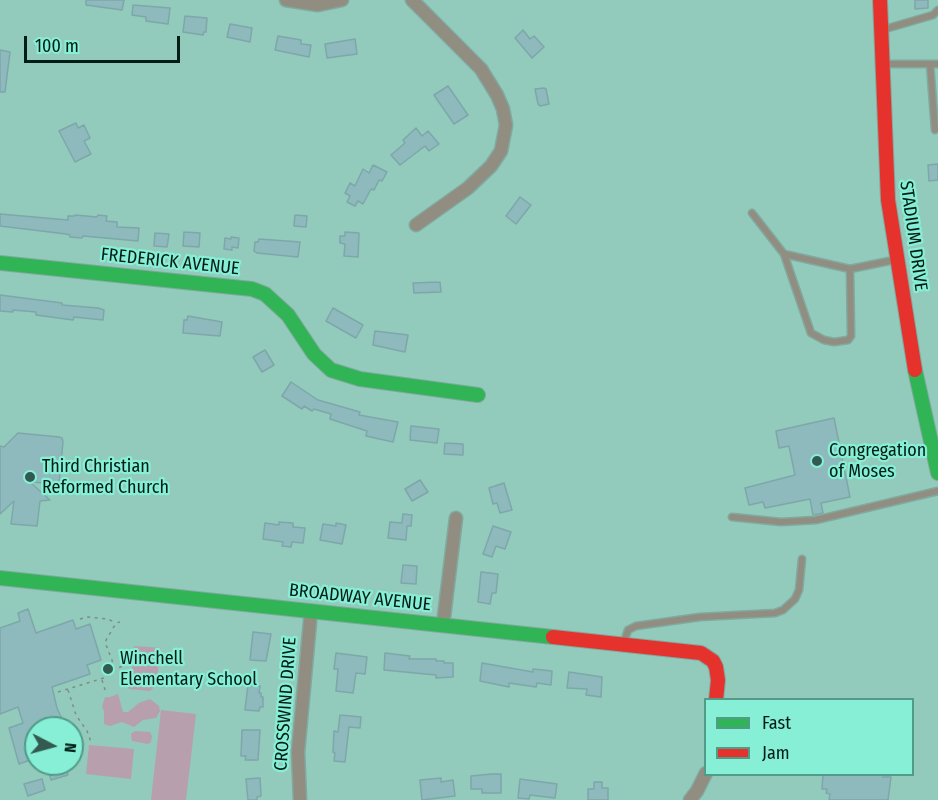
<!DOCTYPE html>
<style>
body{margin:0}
#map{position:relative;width:938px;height:800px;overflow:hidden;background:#92cabc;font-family:"Fira Sans Condensed",sans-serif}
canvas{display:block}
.legend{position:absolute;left:704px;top:698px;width:210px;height:78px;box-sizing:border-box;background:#87efd5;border:2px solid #519b89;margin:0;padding:8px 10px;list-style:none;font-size:18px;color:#001d16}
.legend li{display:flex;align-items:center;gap:12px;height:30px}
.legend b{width:30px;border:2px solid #519b89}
.north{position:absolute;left:24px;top:716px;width:60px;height:60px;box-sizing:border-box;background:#87efd5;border:2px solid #519b89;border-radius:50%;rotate:96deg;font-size:16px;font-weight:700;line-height:24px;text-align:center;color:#001d16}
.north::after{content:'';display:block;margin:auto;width:21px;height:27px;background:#335a50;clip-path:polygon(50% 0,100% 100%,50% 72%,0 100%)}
.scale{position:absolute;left:24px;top:36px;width:156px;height:27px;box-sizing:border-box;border:3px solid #001d16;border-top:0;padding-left:8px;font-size:18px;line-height:21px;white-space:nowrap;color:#001d16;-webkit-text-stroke:4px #87efd5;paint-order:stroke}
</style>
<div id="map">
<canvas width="938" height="800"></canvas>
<ul class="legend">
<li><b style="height:8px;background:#30b455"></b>Fast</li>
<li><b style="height:8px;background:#e5322d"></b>Jam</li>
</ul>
<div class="north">N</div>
<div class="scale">100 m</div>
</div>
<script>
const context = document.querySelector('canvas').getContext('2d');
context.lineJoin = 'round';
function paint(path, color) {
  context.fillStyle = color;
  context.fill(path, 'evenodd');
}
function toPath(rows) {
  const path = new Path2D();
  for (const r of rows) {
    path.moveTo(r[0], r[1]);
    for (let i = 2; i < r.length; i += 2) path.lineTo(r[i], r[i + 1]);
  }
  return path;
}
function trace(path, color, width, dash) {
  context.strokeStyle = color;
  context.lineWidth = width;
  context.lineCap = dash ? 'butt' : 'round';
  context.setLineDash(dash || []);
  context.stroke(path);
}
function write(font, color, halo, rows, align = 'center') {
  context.font = font + ' "Fira Sans Condensed",sans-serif';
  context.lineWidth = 4.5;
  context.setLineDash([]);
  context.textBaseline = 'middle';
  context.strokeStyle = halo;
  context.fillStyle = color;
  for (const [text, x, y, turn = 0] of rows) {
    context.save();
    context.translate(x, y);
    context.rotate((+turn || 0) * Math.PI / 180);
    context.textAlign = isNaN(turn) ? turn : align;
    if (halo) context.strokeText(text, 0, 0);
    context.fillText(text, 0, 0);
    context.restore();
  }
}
const green = toPath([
 [134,646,161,648,156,685,150,691,129,689,124,682,124,673,132,670],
 [118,694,123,712,128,712,139,703,150,699,159,706,160,711,156,718,143,720,134,727,122,722,110,726,104,724,104,711,102,707,105,697,110,697],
 [161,710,196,714,186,800,151,800],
 [135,731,150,732,152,736,151,742,148,744,132,741,131,734],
 [89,745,134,749,131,779,86,774]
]);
const building = toPath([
 [86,0,124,0,122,10,86,5,86,0],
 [915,0,928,0,928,8,915,9,915,0],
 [133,5,170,8,168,24,146,21,146,17,132,15,133,5],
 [185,16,207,18,206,32,204,32,203,35,183,32,185,16],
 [230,24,252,28,250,42,227,37,230,24],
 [523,30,530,39,534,36,544,47,532,58,515,38,523,30],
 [278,36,301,40,301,44,311,45,309,57,275,50,278,36],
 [355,39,357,54,327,58,325,44,355,39],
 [0,50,10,52,5,92,0,92,0,50],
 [448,86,468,115,454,124,434,95,448,86],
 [544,88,546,89,549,104,540,106,538,104,535,89,544,88],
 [76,123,78,128,84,125,90,138,84,141,91,154,75,162,59,131,76,123],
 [416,128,422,136,428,131,439,144,429,151,425,146,400,165,391,155,405,143,403,140,416,128],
 [938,164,938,180,929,181,928,165,938,164],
 [373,165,387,172,382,181,379,180,374,190,371,189,363,204,358,201,355,206,347,202,350,196,345,193,350,183,355,186,363,169,369,173,373,165],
 [520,197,531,205,516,224,506,216,520,197],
 [0,214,68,220,68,216,75,216,75,215,97,217,98,215,107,216,106,221,117,222,117,227,139,228,138,241,83,236,82,238,70,237,70,235,66,234,0,226,0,214],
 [295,215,307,216,306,227,294,226,295,215],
 [184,232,200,233,199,247,183,246,184,232],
 [345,232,359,233,358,257,344,256,345,244,340,243,340,236,345,236,345,232],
 [155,233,169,234,167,247,154,246,155,233],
 [231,237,239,238,238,248,232,247,232,250,224,249,225,238,231,239,231,237],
 [259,239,300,242,298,257,257,253,254,251,255,242,258,242,259,239],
 [440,282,441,292,414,293,413,283,440,282],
 [0,295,62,303,62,305,98,308,104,310,103,320,74,317,73,320,36,315,36,312,13,310,13,312,0,311,0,295],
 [333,308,363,325,356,338,326,321,333,308],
 [188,316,222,322,220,336,183,333,184,320,187,320,188,316],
 [375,331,408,335,405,352,373,345,375,331],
 [265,350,274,365,262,372,253,357,265,350],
 [291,382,318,400,360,412,359,415,398,422,393,442,366,436,367,431,330,419,331,414,314,409,312,411,304,406,302,409,282,396,291,382],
 [834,418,850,497,821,503,823,513,813,515,810,499,765,508,763,502,749,505,745,488,795,475,789,446,779,448,776,431,834,418],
 [411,426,439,429,437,443,410,440,411,426],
 [18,433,59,437,62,438,63,442,59,484,30,482,50,500,40,501,37,526,11,524,14,501,0,514,0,446,4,447,18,433],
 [445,443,463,444,463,455,444,454,445,443],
 [420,480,428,492,412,501,405,489,420,480],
 [504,483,512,510,500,513,497,503,493,504,489,488,504,483],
 [403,514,412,515,411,526,407,526,406,540,388,538,390,522,402,523,403,514],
 [279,522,293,523,293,527,305,528,303,543,292,542,291,547,282,546,283,542,263,539,265,523,279,525,279,522],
 [336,523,346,525,342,544,320,540,323,524,336,526,336,523],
 [493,526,511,532,505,549,496,546,492,557,483,554,493,526],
 [403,565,417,566,416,584,401,583,403,565],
 [481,572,498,574,496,593,492,593,490,604,478,602,481,572],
 [28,609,36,633,73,620,76,629,90,624,101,660,87,665,90,674,52,687,57,708,66,728,36,728,36,758,19,764,9,728,23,723,18,707,0,714,0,628,20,621,18,613,28,609],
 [253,632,271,634,266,661,250,660,253,632],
 [336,653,367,657,365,674,356,673,353,693,336,691,338,669,334,669,336,653],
 [385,653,410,656,409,659,436,659,436,661,444,661,444,663,453,663,453,677,436,678,436,675,384,670,385,653],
 [482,663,533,672,533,669,552,671,551,685,537,683,536,687,509,683,509,687,480,681,482,663],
 [569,672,602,677,601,697,586,695,587,689,567,688,569,672],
 [248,685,260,686,259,693,261,693,261,697,263,697,263,707,260,707,259,711,245,710,248,685],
 [340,715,361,717,360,728,349,727,345,762,334,761,335,753,333,752,334,731,338,732,340,715],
 [242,730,260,730,258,760,245,760,246,756,241,756,242,730],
 [64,764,68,775,51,780,48,769,64,764],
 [492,774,501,774,501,793,482,793,482,789,471,789,471,776,492,774],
 [823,774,883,774,883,777,891,777,888,800,829,800,830,794,826,793,827,789,822,789,823,774],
 [260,778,261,796,257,797,257,800,248,800,246,779,260,778],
 [441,778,441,782,453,780,455,796,422,800,420,780,441,778],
 [42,779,45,790,28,796,24,784,42,779],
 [520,779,557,784,555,798,530,795,529,799,518,798,520,779],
 [594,782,602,782,602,788,608,788,608,800,588,800,588,789,594,789,594,782]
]);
const path = toPath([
 [80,619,87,617,108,619,116,623],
 [112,670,126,665],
 [102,680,106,693],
 [68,690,76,715,87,731,91,742],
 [58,692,107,677,113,663,105,642,116,623,120,622]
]);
const lane = toPath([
 [885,29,933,15,938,10],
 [885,64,938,64],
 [930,64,935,130],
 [752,213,784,254,850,269,894,260],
 [784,254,811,333,824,340,834,342,848,340,851,336,850,269],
 [732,517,781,522,816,520,938,491],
 [624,642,628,630,636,626,700,617,775,613,783,610,795,599,799,590,802,559]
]);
const street = toPath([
 [286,0,318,5,342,0],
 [412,0,481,69,497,95,503,109,506,125,501,151,491,166,468,188,416,225],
 [443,625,456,518],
 [300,800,298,752,311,611],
 [690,800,697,791,706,773]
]);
const fast = toPath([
 [0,263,252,289,265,294,288,315,314,354,331,370,360,379,478,395],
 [915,370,938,473],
 [0,578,553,637]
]);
const jam = toPath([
 [880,0,888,200,915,370],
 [553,637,701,653,713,661,716,667,718,680,716,700]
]);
const markers = [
 [817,461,6,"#335a50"],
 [30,477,6,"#335a50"],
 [108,669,6,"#335a50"]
];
const streetNames = [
 ["STADIUM DRIVE",913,236,82],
 ["FREDERICK AVENUE",170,262,6],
 ["BROADWAY AVENUE",360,598,6],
 ["CROSSWIND DRIVE",286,704,-86]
];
const poiNames = [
 ["Congregation",829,451],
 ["of Moses",829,472],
 ["Third Christian",42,467],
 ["Reformed Church",42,488],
 ["Winchell",120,659],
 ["Elementary School",120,680]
];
paint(green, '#b89fad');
paint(building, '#8ebabe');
trace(building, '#7ea7a9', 1.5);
trace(lane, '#80a99f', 9);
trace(street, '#80a99f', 15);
trace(fast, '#80a99f', 16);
trace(jam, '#80a99f', 16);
trace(path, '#7e8e84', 1.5, [3, 4.5]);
trace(lane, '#918d81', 6);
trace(street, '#918d81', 12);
trace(fast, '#30b455', 14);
trace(jam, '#e5322d', 14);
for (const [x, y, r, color] of markers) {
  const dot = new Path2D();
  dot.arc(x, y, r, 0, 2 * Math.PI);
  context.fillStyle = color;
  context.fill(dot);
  trace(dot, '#87efd5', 2);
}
write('18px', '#001d16', '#87efd5', streetNames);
write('18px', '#001d16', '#87efd5', poiNames, 'left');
</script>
